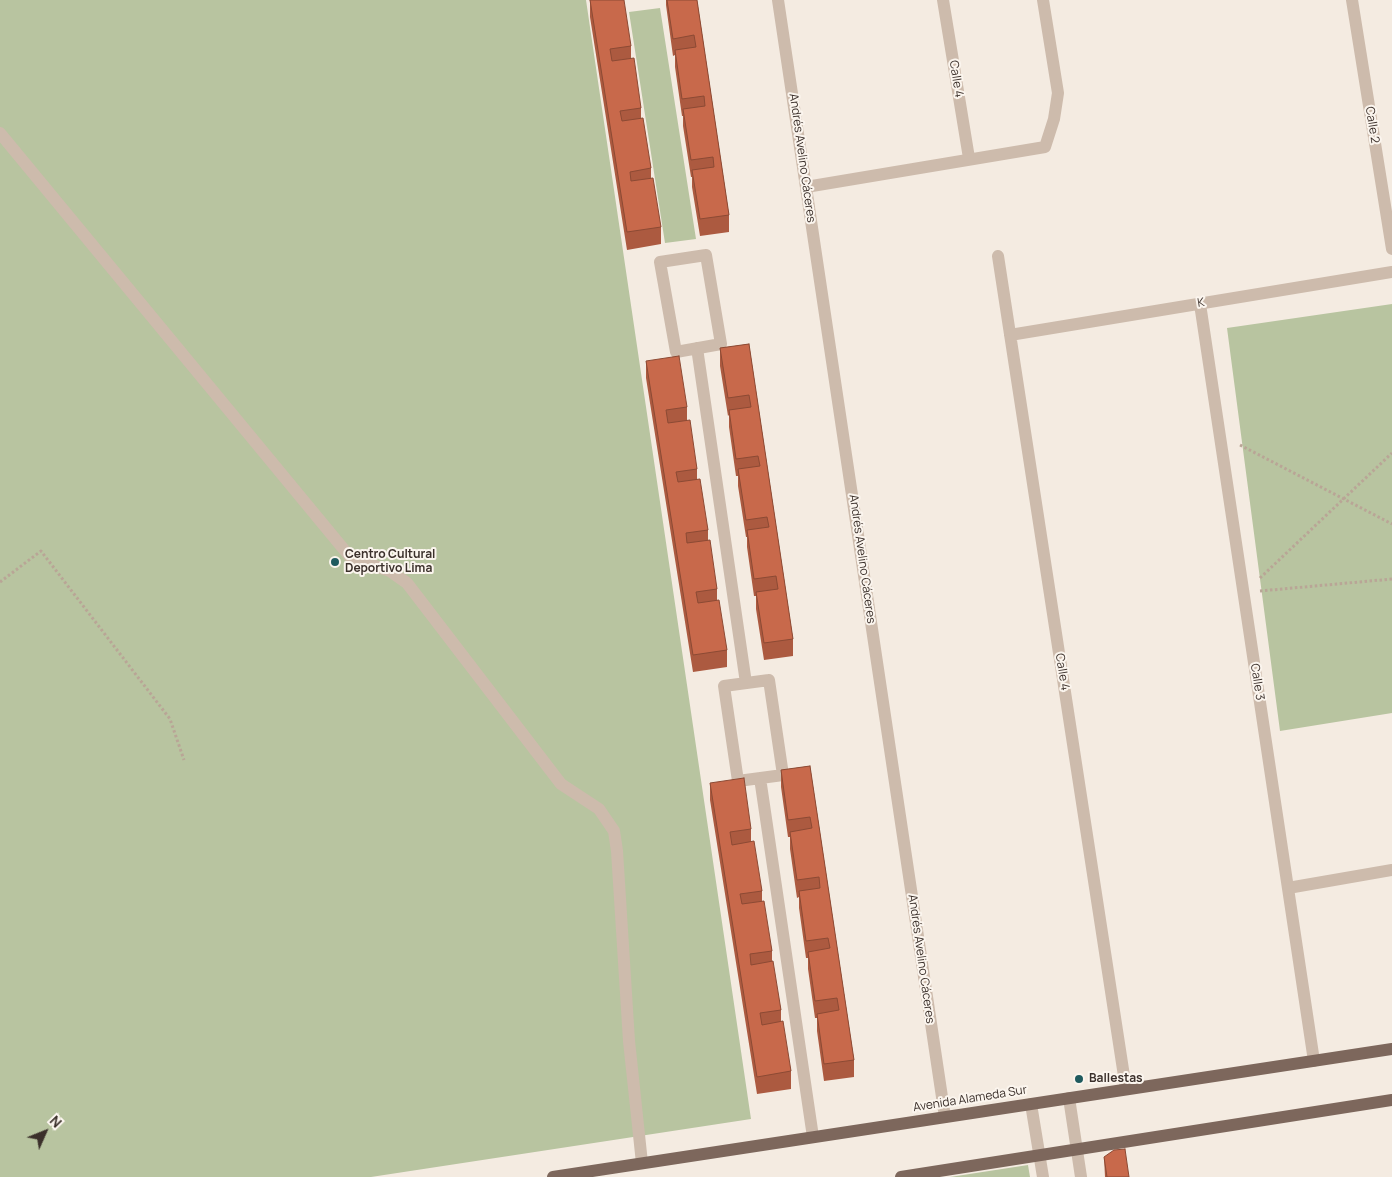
<!DOCTYPE html>
<meta charset="utf-8">
<style>
body{margin:0}
#map{position:relative;width:1392px;height:1177px;overflow:hidden;background:#f4ebe1;font-family:Manrope,sans-serif}
canvas{display:block}
.north{position:absolute;left:20px;top:1107px;width:50px;height:50px;-webkit-text-stroke:4px #fbf5ee;paint-order:stroke;rotate:46deg;font-size:14px;font-weight:700;line-height:20px;text-align:center;color:#3b302b}
.north::after{content:'';display:block;margin:auto;width:18px;height:22px;background:#3b302b;clip-path:polygon(50% 0,100% 100%,50% 72%,0 100%)}
</style>
<div id="map">
<canvas width="1392" height="1177"></canvas>
<div class="north">N</div>
</div>
<script>
const context = document.querySelector('canvas').getContext('2d');
context.lineJoin = 'round';
function paint(path, color) {
  context.fillStyle = color;
  context.fill(path, 'evenodd');
}
function toPath(rows) {
  const path = new Path2D();
  for (const r of rows) {
    path.moveTo(r[0], r[1]);
    for (let i = 2; i < r.length; i += 2) path.lineTo(r[i], r[i + 1]);
  }
  return path;
}
function trace(path, color, width, dash) {
  context.strokeStyle = color;
  context.lineWidth = width;
  context.lineCap = dash ? 'butt' : 'round';
  context.setLineDash(dash || []);
  context.stroke(path);
}
function write(font, color, halo, rows, align = 'center') {
  context.font = font + ' Manrope,sans-serif';
  context.lineWidth = 4;
  context.setLineDash([]);
  context.textBaseline = 'middle';
  context.strokeStyle = halo;
  context.fillStyle = color;
  for (const [text, x, y, turn = 0] of rows) {
    context.save();
    context.translate(x, y);
    context.rotate((+turn || 0) * Math.PI / 180);
    context.textAlign = isNaN(turn) ? turn : align;
    if (halo) context.strokeText(text, 0, 0);
    context.fillText(text, 0, 0);
    context.restore();
  }
}
const green = toPath([
 [0,0,586,0,751,1119,371,1177,0,1177],
 [660,8,696,239,665,243,629,12],
 [1392,304,1392,713,1280,731,1227,328],
 [1028,1165,1030,1177,950,1177]
]);
const path = toPath([
 [1240,445,1392,524],
 [1260,578,1392,453],
 [0,582,41,551,170,719,184,760],
 [1260,591,1392,579]
]);
const minor = toPath([
 [778,0,945,1117],
 [943,0,969,158],
 [1352,0,1392,249],
 [0,133,351,558,390,571,407,583,561,784,599,809,614,831,617,851,629,1041,642,1163],
 [806,187,1045,147,1054,119,1058,93,1043,0],
 [706,255,721,344,676,352,660,262,706,255],
 [998,256,1126,1089],
 [1200,304,1314,1061],
 [1010,335,1392,272],
 [697,348,746,683],
 [769,680,783,775,738,781,724,686,769,680],
 [760,778,813,1137],
 [1288,888,1392,870],
 [1069,1098,1081,1177],
 [1031,1104,1043,1177]
]);
const major = toPath([
 [553,1177,1392,1049],
 [901,1177,1392,1100]
]);
const wall = toPath([
 [590,0,631,46,631,58,641,108,641,118,651,168,651,178,661,227,661,244,627,250,590,17],
 [666,0,697,0,729,215,729,232,700,236,692,187,692,177,691,177,683,126,683,116,682,116,675,67,675,55,673,56,666,5],
 [749,344,793,639,793,656,764,660,756,609,756,596,754,596,747,547,747,537,746,537,738,486,738,476,736,476,729,427,729,415,728,416,720,366,720,348],
 [646,361,687,407,687,420,697,469,697,479,708,530,708,540,717,589,717,600,727,650,727,667,693,672,646,378],
 [810,766,854,1060,854,1077,824,1081,817,1031,817,1018,815,1018,808,969,808,958,806,958,799,908,799,897,797,898,790,849,790,837,788,837,781,787,781,770],
 [710,783,751,829,751,842,762,891,762,901,772,951,772,962,781,1010,781,1022,791,1071,791,1089,757,1094,710,800],
 [1104,1157,1129,1177,1105,1177]
]);
const building = toPath([
 [590,0,624,0,631,46,610,49,612,61,634,58,641,108,620,111,622,121,643,118,651,168,630,172,631,181,653,178,661,227,627,232,590,0],
 [667,0,697,0,729,215,700,219,692,170,714,167,713,157,691,160,683,109,705,106,704,96,682,99,675,50,696,47,694,35,673,39,667,0],
 [749,344,793,639,764,643,756,592,778,589,776,576,754,579,747,530,769,527,767,517,746,520,738,469,760,466,758,456,736,459,729,410,751,407,749,395,728,398,720,348,749,344],
 [679,356,687,407,666,410,668,423,690,420,697,469,676,472,678,482,700,479,708,530,686,533,687,543,710,540,717,589,696,592,698,603,719,600,727,650,693,655,646,361,679,356],
 [810,766,854,1060,824,1064,817,1014,839,1010,837,998,815,1001,808,952,830,948,828,938,806,941,799,891,820,888,819,877,797,880,790,832,812,828,810,817,788,820,781,770,810,766],
 [744,778,751,829,730,832,732,845,754,841,762,891,740,894,742,904,764,901,772,951,750,954,751,965,773,961,781,1010,760,1013,762,1025,783,1021,791,1071,757,1077,710,783,744,778],
 [1125,1149,1129,1177,1107,1177,1104,1157,1114,1150,1125,1149]
]);
const markers = [
 [335,562,5,"#1f5a5e"],
 [1079,1079,5,"#1f5a5e"]
];
const streetNames = [
 ["Calle 4",956,79,81],
 ["Calle 2",1372,125,81],
 ["Andrés Avelino Cáceres",802,158,82],
 ["K",1201,303,-9],
 ["Andrés Avelino Cáceres",862,559,82],
 ["Calle 4",1062,672,81],
 ["Calle 3",1257,682,81],
 ["Andrés Avelino Cáceres",921,959,82],
 ["Avenida Alameda Sur",970,1099,-9]
];
const poiNames = [
 ["Centro Cultural",345,555],
 ["Deportivo Lima",345,569],
 ["Ballestas",1089,1079]
];
paint(green, '#b8c4a0');
trace(path, '#b9a596', 3, [2.5, 2.5]);
trace(minor, '#cdbbac', 12);
trace(major, '#7d675c', 12);
paint(wall, '#ac5a40');
paint(building, '#c8694b');
trace(building, '#8c4a34', 1);
for (const [x, y, r, color] of markers) {
  const dot = new Path2D();
  dot.arc(x, y, r, 0, 2 * Math.PI);
  context.fillStyle = color;
  context.fill(dot);
  trace(dot, '#fbf5ee', 2);
}
write('12px', '#3b302b', '#fbf5ee', streetNames);
write('bold 12px', '#3b302b', '#fbf5ee', poiNames, 'left');
</script>
